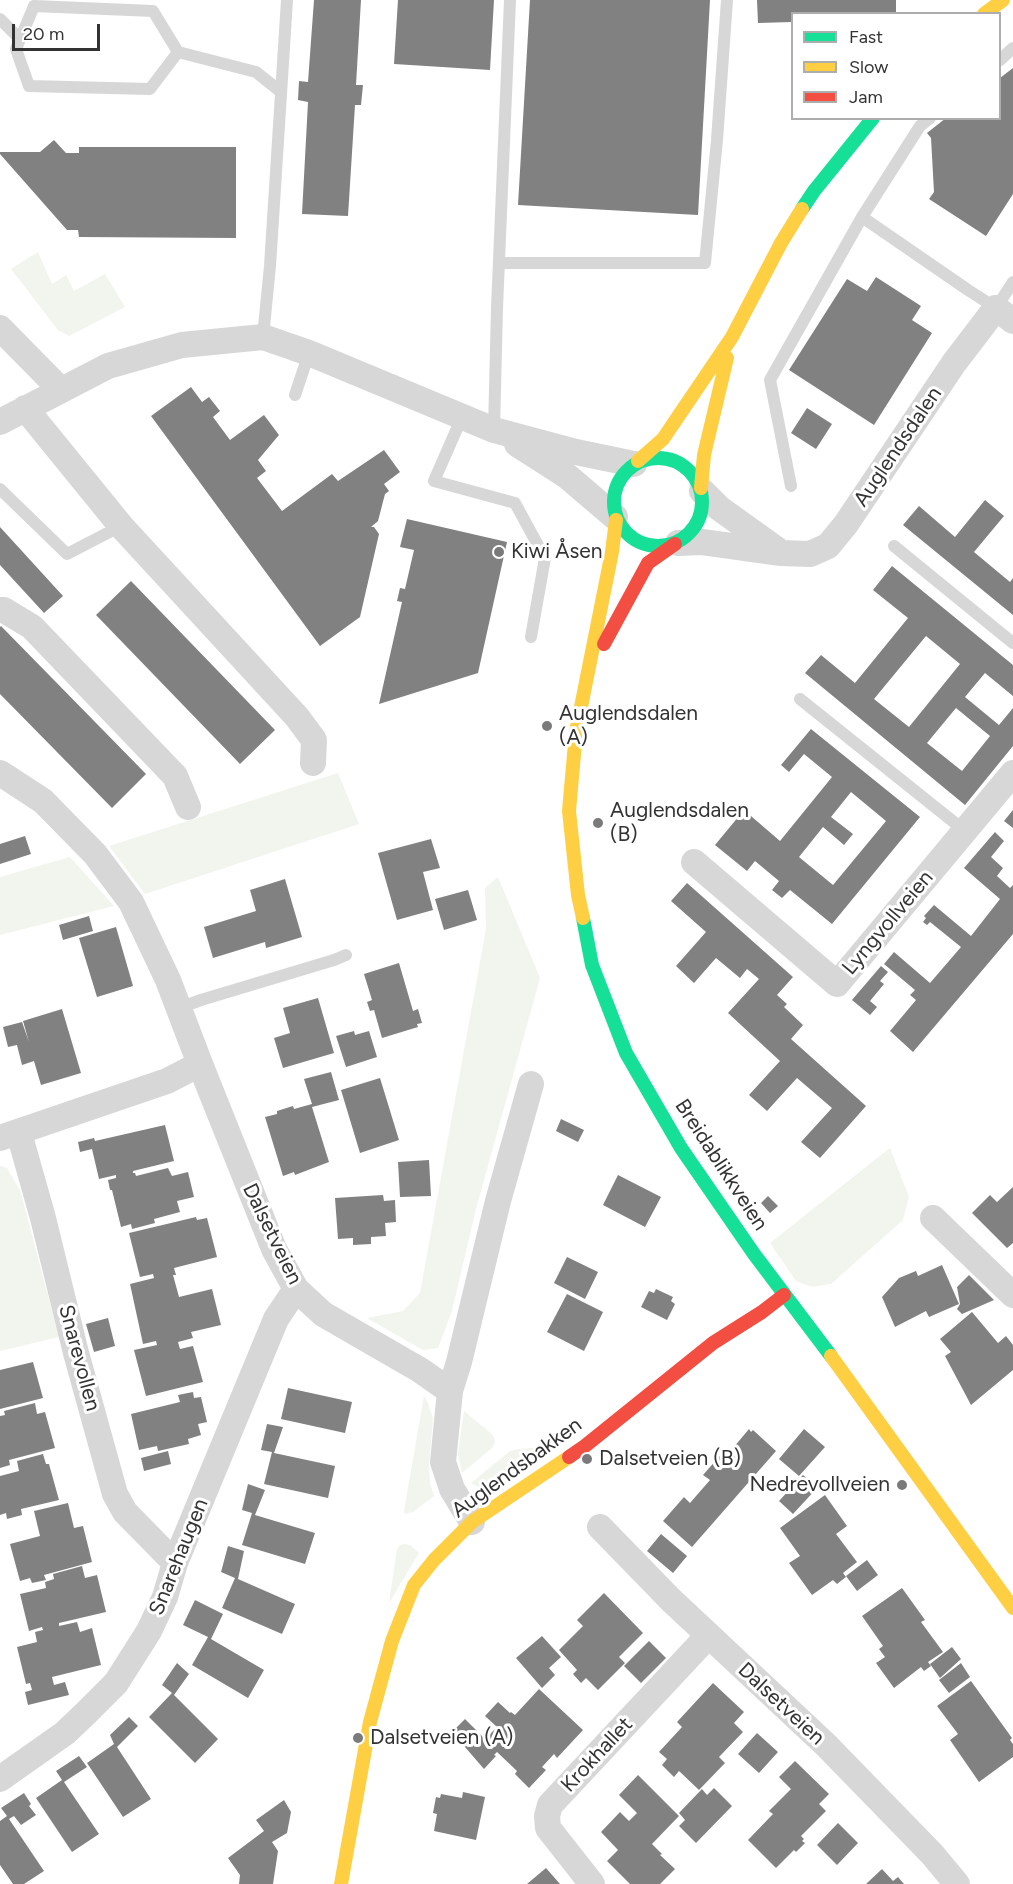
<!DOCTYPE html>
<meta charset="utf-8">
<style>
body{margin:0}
#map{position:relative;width:1013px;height:1884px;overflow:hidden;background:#fff;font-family:Figtree,sans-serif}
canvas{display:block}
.legend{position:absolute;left:791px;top:12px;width:210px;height:108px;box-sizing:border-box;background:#fff;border:2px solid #adadad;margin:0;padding:8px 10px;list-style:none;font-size:18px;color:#333}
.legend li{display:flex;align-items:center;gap:12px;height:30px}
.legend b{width:30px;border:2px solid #adadad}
.scale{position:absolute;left:12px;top:24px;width:88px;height:27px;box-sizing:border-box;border:3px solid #333;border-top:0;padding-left:8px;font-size:18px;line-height:21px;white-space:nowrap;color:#333;-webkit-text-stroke:4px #fff;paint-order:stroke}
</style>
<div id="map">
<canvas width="1013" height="1884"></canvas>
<ul class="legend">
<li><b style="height:8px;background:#16e098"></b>Fast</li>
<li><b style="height:8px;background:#ffcf43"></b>Slow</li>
<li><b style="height:8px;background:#f24e42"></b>Jam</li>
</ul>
<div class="scale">20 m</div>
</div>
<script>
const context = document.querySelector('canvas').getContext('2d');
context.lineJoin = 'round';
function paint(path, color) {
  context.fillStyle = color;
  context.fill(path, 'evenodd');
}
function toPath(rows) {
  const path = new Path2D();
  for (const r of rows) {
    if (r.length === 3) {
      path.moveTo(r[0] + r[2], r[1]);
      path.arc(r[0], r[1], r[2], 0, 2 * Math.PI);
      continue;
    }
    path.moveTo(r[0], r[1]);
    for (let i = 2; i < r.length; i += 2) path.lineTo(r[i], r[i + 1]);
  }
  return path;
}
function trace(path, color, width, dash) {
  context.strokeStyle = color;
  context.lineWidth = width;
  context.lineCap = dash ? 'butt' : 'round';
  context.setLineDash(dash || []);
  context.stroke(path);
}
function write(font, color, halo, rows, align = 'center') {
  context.font = font + ' Figtree,sans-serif';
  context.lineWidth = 6;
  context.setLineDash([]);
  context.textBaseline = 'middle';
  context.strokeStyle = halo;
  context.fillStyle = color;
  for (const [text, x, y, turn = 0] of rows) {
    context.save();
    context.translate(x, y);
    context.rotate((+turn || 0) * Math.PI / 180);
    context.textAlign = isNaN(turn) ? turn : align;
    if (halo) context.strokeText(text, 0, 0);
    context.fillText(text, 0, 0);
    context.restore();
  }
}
const green = toPath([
 [38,252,52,284,66,275,74,291,105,274,125,307,69,336,58,330,11,269],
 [338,773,359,824,145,894,109,846],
 [70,857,114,906,0,935,0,877],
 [498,877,540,978,476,1209,452,1311,438,1348,423,1350,367,1318,403,1311,420,1293,486,929,485,888],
 [890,1148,909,1197,903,1220,831,1284,812,1287,796,1281,770,1243],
 [0,1166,7,1168,20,1190,59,1337,0,1351],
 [424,1396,428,1403,433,1419,429,1466,430,1483,434,1496,413,1512,405,1514,404,1511],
 [464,1411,493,1435,495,1442,492,1448,462,1473,458,1454],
 [557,1446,502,1485,492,1488,481,1488,471,1483,510,1451,519,1449],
 [405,1544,410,1545,419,1553,389,1603,397,1549,400,1545]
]);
const building = toPath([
 [314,0,361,0,356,85,363,85,361,105,355,105,348,216,302,214,308,102,298,100,299,81,308,82],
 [398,0,494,0,490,70,394,64],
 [530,0,710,0,698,215,518,205],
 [757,0,896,0,896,14,792,14,792,22,758,23],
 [1013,68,1013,194,986,236,929,199,934,192,931,138,927,133,946,118,1000,118,1000,78],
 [54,140,66,153,79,153,79,147,236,147,236,238,79,237,78,230,67,230,0,154,0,152,40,152],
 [876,277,921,306,912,320,932,333,874,425,789,370,847,279,867,291],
 [191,387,202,402,209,397,220,411,213,417,230,440,264,415,279,435,258,460,266,471,257,478,282,511,332,474,338,481,384,450,400,472,384,484,389,491,385,494,378,521,371,527,374,527,379,534,360,617,320,646,151,416],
 [807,408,832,424,816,449,791,433],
 [985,500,1004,516,974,552,1010,582,1013,578,1013,615,903,525,919,506,955,537],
 [407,519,507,542,478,673,379,704,402,602,397,601,400,588,405,589,414,550,400,547],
 [0,527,63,596,44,613,0,565],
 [892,566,1013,665,1013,696,985,673,965,697,999,725,1013,708,1013,746,965,805,805,673,821,655,855,683,908,618,873,590],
 [926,636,960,664,909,727,874,699],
 [956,708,990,736,962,771,927,743],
 [131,581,275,730,240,764,96,615],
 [1,626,146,774,112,808,0,694,0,627],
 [811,729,920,817,832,924,790,890,782,898,772,890,779,881,755,861,747,871,715,845,744,810,780,841,832,777,804,754,789,772,781,765],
 [851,792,886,821,833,885,799,857,823,827,844,845,853,834,831,817],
 [1013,810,1013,828,1004,821],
 [995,832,1004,841,991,857,1003,868,997,876,1010,888,1013,885,1013,934,913,1052,890,1031,916,1000,910,995,915,990,884,964,894,952,930,983,961,947,930,922,927,925,923,922,926,918,924,916,934,905,971,936,1000,899,964,868],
 [25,836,31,854,0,864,0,844],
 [431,839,440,868,423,872,433,910,397,920,378,853],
 [285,879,302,937,266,948,265,942,213,958,204,927,256,911,250,890],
 [687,883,793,977,777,995,787,1004,784,1007,803,1025,791,1039,866,1106,820,1158,801,1142,832,1108,797,1078,767,1111,749,1095,780,1061,728,1013,759,979,747,969,740,978,716,958,694,983,676,966,706,932,671,901],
 [468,890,477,920,444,930,435,899],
 [89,916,93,931,63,940,59,925],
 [116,927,133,986,97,997,79,938],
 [399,963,413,1011,418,1009,422,1023,417,1024,418,1027,382,1038,374,1010,370,1011,367,1002,372,1000,364,974],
 [881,966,888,972,880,981,884,984,870,1001,877,1007,870,1015,852,1000],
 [318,998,334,1053,283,1068,274,1038,290,1033,283,1008],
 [62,1009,81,1073,41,1085,34,1061,22,1065,17,1045,8,1047,3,1027,22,1022,29,1042,23,1021],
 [354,1031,355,1035,369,1031,377,1057,346,1067,336,1036],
 [331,1072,339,1100,312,1107,329,1162,295,1175,294,1172,283,1176,265,1117,277,1114,277,1111,293,1106,294,1109,312,1104,304,1079],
 [380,1078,399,1140,360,1153,341,1090],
 [561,1119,584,1130,578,1142,556,1131],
 [165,1125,174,1161,133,1171,133,1173,135,1173,136,1176,168,1168,172,1176,188,1172,194,1197,177,1201,180,1212,154,1219,155,1223,132,1229,131,1224,121,1227,112,1190,110,1190,108,1180,116,1178,116,1175,99,1179,92,1149,80,1152,78,1142,94,1138,95,1141],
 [429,1160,431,1196,400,1197,398,1162],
 [618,1175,661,1197,645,1227,603,1205],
 [1013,1187,1013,1243,1007,1248,972,1213,990,1195,997,1202],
 [383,1195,384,1201,395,1200,396,1222,385,1223,386,1236,371,1237,371,1244,353,1245,353,1238,338,1239,335,1198],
 [768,1196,778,1206,770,1213,761,1203],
 [196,1217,197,1220,207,1218,217,1257,174,1268,176,1275,173,1275,179,1297,212,1289,221,1325,191,1332,193,1338,178,1342,180,1349,193,1346,203,1382,146,1396,134,1350,157,1345,156,1341,143,1344,130,1284,154,1278,153,1274,140,1277,129,1233],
 [567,1257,598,1272,585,1299,554,1283],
 [942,1265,959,1304,929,1317,926,1311,895,1327,882,1297,899,1278,916,1271,918,1276],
 [969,1275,994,1300,962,1314,957,1309,960,1304,957,1287],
 [656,1289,673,1297,671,1301,675,1304,667,1320,641,1307,649,1291,654,1293],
 [567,1294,603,1312,584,1351,547,1332],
 [972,1312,998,1343,1006,1336,1013,1345,1013,1370,971,1405,945,1356,951,1352,940,1339],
 [108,1318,115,1346,94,1352,86,1324],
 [33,1362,43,1398,0,1409,0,1370],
 [288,1388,352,1402,345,1433,281,1419],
 [193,1392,194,1398,201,1397,207,1422,198,1424,201,1435,188,1439,189,1444,158,1451,157,1446,139,1450,131,1414,180,1402,178,1395],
 [35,1403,37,1414,45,1412,55,1448,9,1460,10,1465,0,1468,0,1416,5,1415,4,1411],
 [267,1424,283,1427,274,1453,335,1466,328,1498,264,1484,272,1452,261,1450],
 [749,1429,751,1432,753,1430,776,1451,692,1547,663,1521,684,1497,690,1503,710,1480,703,1475,724,1451,728,1454],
 [804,1429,825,1447,799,1476,779,1459],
 [168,1451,171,1464,144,1471,141,1458],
 [43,1454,46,1464,49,1464,59,1500,21,1509,22,1515,7,1519,6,1513,0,1515,0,1476,19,1471,17,1461],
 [803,1475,817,1488,793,1514,779,1501],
 [248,1484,265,1490,255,1515,315,1533,305,1564,242,1545,252,1513,242,1510],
 [825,1495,847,1526,836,1534,857,1562,843,1573,846,1577,837,1584,833,1580,812,1595,789,1563,800,1556,780,1528],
 [68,1503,74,1528,83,1526,92,1562,44,1575,46,1580,32,1583,30,1578,20,1581,10,1544,40,1536,34,1511],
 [661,1534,687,1556,673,1573,647,1551],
 [228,1546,244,1551,238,1579,295,1604,282,1634,222,1608,235,1578,221,1572],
 [867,1560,878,1575,857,1591,846,1576],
 [82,1566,85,1578,97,1575,106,1612,59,1623,59,1626,77,1622,80,1632,92,1628,101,1665,52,1677,54,1685,65,1682,69,1695,28,1705,25,1692,32,1690,30,1683,26,1684,17,1647,37,1642,35,1632,43,1630,42,1627,29,1631,20,1594,46,1588,45,1582,54,1579,53,1574],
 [902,1588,925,1620,921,1622,943,1652,928,1662,931,1666,924,1671,921,1667,894,1688,876,1663,885,1657,879,1649,883,1646,862,1616],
 [604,1593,643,1633,619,1657,625,1663,598,1690,586,1678,581,1683,573,1674,577,1670,559,1650,583,1626,577,1620],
 [195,1600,223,1614,211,1639,264,1670,248,1698,192,1665,208,1637,183,1625],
 [542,1636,561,1657,549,1668,555,1675,542,1688,516,1658],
 [649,1641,666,1658,641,1683,624,1666],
 [952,1647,961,1659,940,1678,930,1664],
 [177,1663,189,1674,174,1695,218,1739,195,1763,149,1717,172,1693,162,1685],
 [961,1663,970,1677,949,1693,939,1680],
 [971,1681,1012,1738,1010,1740,1013,1744,1013,1757,979,1782,950,1740,958,1734,937,1706],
 [713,1683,744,1712,734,1723,743,1732,719,1757,725,1763,699,1790,679,1771,674,1777,662,1765,667,1759,659,1752,682,1727,677,1722],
 [539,1689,583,1730,557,1758,554,1754,542,1767,546,1770,529,1788,515,1774,517,1771,497,1752,494,1755,496,1756,484,1769,452,1732,465,1719,485,1739,497,1727,485,1716,498,1702,510,1713,511,1712,515,1715],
 [129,1717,138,1726,117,1747,151,1799,123,1817,87,1763,114,1744,110,1735],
 [757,1733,778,1752,759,1773,738,1754],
 [79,1756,87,1767,64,1782,99,1834,72,1852,36,1798,62,1780,56,1771],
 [795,1761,829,1794,819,1804,826,1811,801,1836,804,1839,802,1841,805,1843,796,1852,794,1850,776,1868,748,1840,773,1814,769,1811,791,1789,779,1777],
 [638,1775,679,1816,652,1844,662,1854,660,1855,675,1869,660,1884,630,1884,607,1861,618,1850,601,1832,620,1812,629,1821,637,1813,619,1795],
 [714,1788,732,1806,696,1843,679,1826,685,1820,679,1813,702,1789,707,1795],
 [463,1792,485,1797,476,1840,434,1831,437,1814,433,1813,436,1797,440,1798,441,1794,462,1798],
 [24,1793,31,1804,29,1806,36,1815,21,1825,14,1816,9,1819,44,1871,24,1884,13,1884,0,1865,0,1821,7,1816,1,1808],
 [284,1800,291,1812,287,1833,272,1842,278,1851,273,1884,239,1884,240,1875,228,1858,264,1831,256,1820],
 [838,1823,858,1843,837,1865,817,1845],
 [546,1868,560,1884,527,1884],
 [882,1869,893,1881,898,1877,904,1884,866,1884]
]);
const lane = toPath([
 [0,19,20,39],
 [178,52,150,89,29,86,16,49,34,6,153,11,178,52,256,72,281,92],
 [1000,60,1013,48],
 [862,217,968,290,996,308,1013,282],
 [499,263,705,263,717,140,727,0],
 [263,337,270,266,287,0],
 [295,395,309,353],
 [462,417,434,481,515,503,545,558,531,637],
 [494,430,497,308,510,0],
 [791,486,770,380,862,217,920,126,930,118],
 [0,489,67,554,121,526],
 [894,546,1013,643],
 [800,699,965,831],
 [179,1008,201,1000,334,960,346,955]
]);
const street = toPath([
 [0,328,60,389],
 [25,408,121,526,297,717,314,740,313,763],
 [0,422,108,366,182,345,263,337,309,353,494,430,576,452,634,464],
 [517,444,567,476,615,517],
 [702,491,719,508,779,551],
 [678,543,702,542,781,553,810,554,828,546,846,524,954,363,996,308,1013,321],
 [0,610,4,610,32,627,175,776,188,807],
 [0,773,43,801,95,854,131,902,168,980,200,1064,274,1249,296,1289,323,1314,420,1370,450,1391,443,1462,452,1489,472,1522],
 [694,862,837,984,1013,773],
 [19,1133,43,1218,76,1353,115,1494,125,1512,175,1563],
 [0,1138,167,1081,200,1064],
 [933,1218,1013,1295],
 [450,1391,459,1362,498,1201,531,1084],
 [600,1527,671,1600,826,1745,932,1854,957,1884],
 [0,1779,65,1733,85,1714,116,1683,149,1631,165,1597,175,1563,276,1319,296,1289],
 [592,1884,548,1828,547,1816,550,1805,708,1636]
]);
const fast = toPath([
 [802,209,814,191,873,118],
 [658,502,44],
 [583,918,592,965,626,1053,681,1148,754,1254,831,1356]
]);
const slow = toPath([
 [984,14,1003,0],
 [638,461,663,439,732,337,781,243,802,209],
 [701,488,704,455,727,358],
 [583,918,578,895,569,811,576,732,612,552,616,520],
 [831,1356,1013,1608],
 [341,1884,370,1722,392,1641,414,1585,434,1560,472,1522,569,1457]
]);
const jam = toPath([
 [604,644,648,563,675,544],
 [569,1457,585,1446,713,1343,762,1312,784,1295]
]);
const markers = [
 [499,552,6,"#7a7a7a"],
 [547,726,6,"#7a7a7a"],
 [598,823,6,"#7a7a7a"],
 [587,1459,6,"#7a7a7a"],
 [902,1485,6,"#7a7a7a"],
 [358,1738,6,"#7a7a7a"]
];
const streetNames = [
 ["Auglendsdalen",898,447,-56],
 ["Lyngvollveien",888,923,-50],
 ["Breidablikkveien",721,1165,57],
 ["Dalsetveien",272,1234,64],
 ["Snarevollen",79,1358,75],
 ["Auglendsbakken",517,1468,-36],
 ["Snarehaugen",179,1557,-68],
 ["Dalsetveien",781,1704,43],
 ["Krokhallet",597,1755,-47]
];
const poiNames = [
 ["Kiwi Åsen",511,552],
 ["Auglendsdalen",559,714],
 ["(A)",559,738],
 ["Auglendsdalen",610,811],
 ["(B)",610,835],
 ["Dalsetveien (B)",599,1459],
 ["Nedrevollveien",890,1485,"right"],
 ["Dalsetveien (A)",370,1738]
];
paint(green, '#f1f5ed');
paint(building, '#818181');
trace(lane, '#d7d7d7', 12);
trace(street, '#d7d7d7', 26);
trace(fast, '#16e098', 14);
trace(slow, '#ffcf43', 14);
trace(jam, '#f24e42', 14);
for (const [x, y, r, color] of markers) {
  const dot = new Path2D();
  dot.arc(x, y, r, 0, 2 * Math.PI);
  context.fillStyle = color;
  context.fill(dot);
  trace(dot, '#fff', 2);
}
write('21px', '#333', '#fff', streetNames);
write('21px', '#333', '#fff', poiNames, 'left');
</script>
